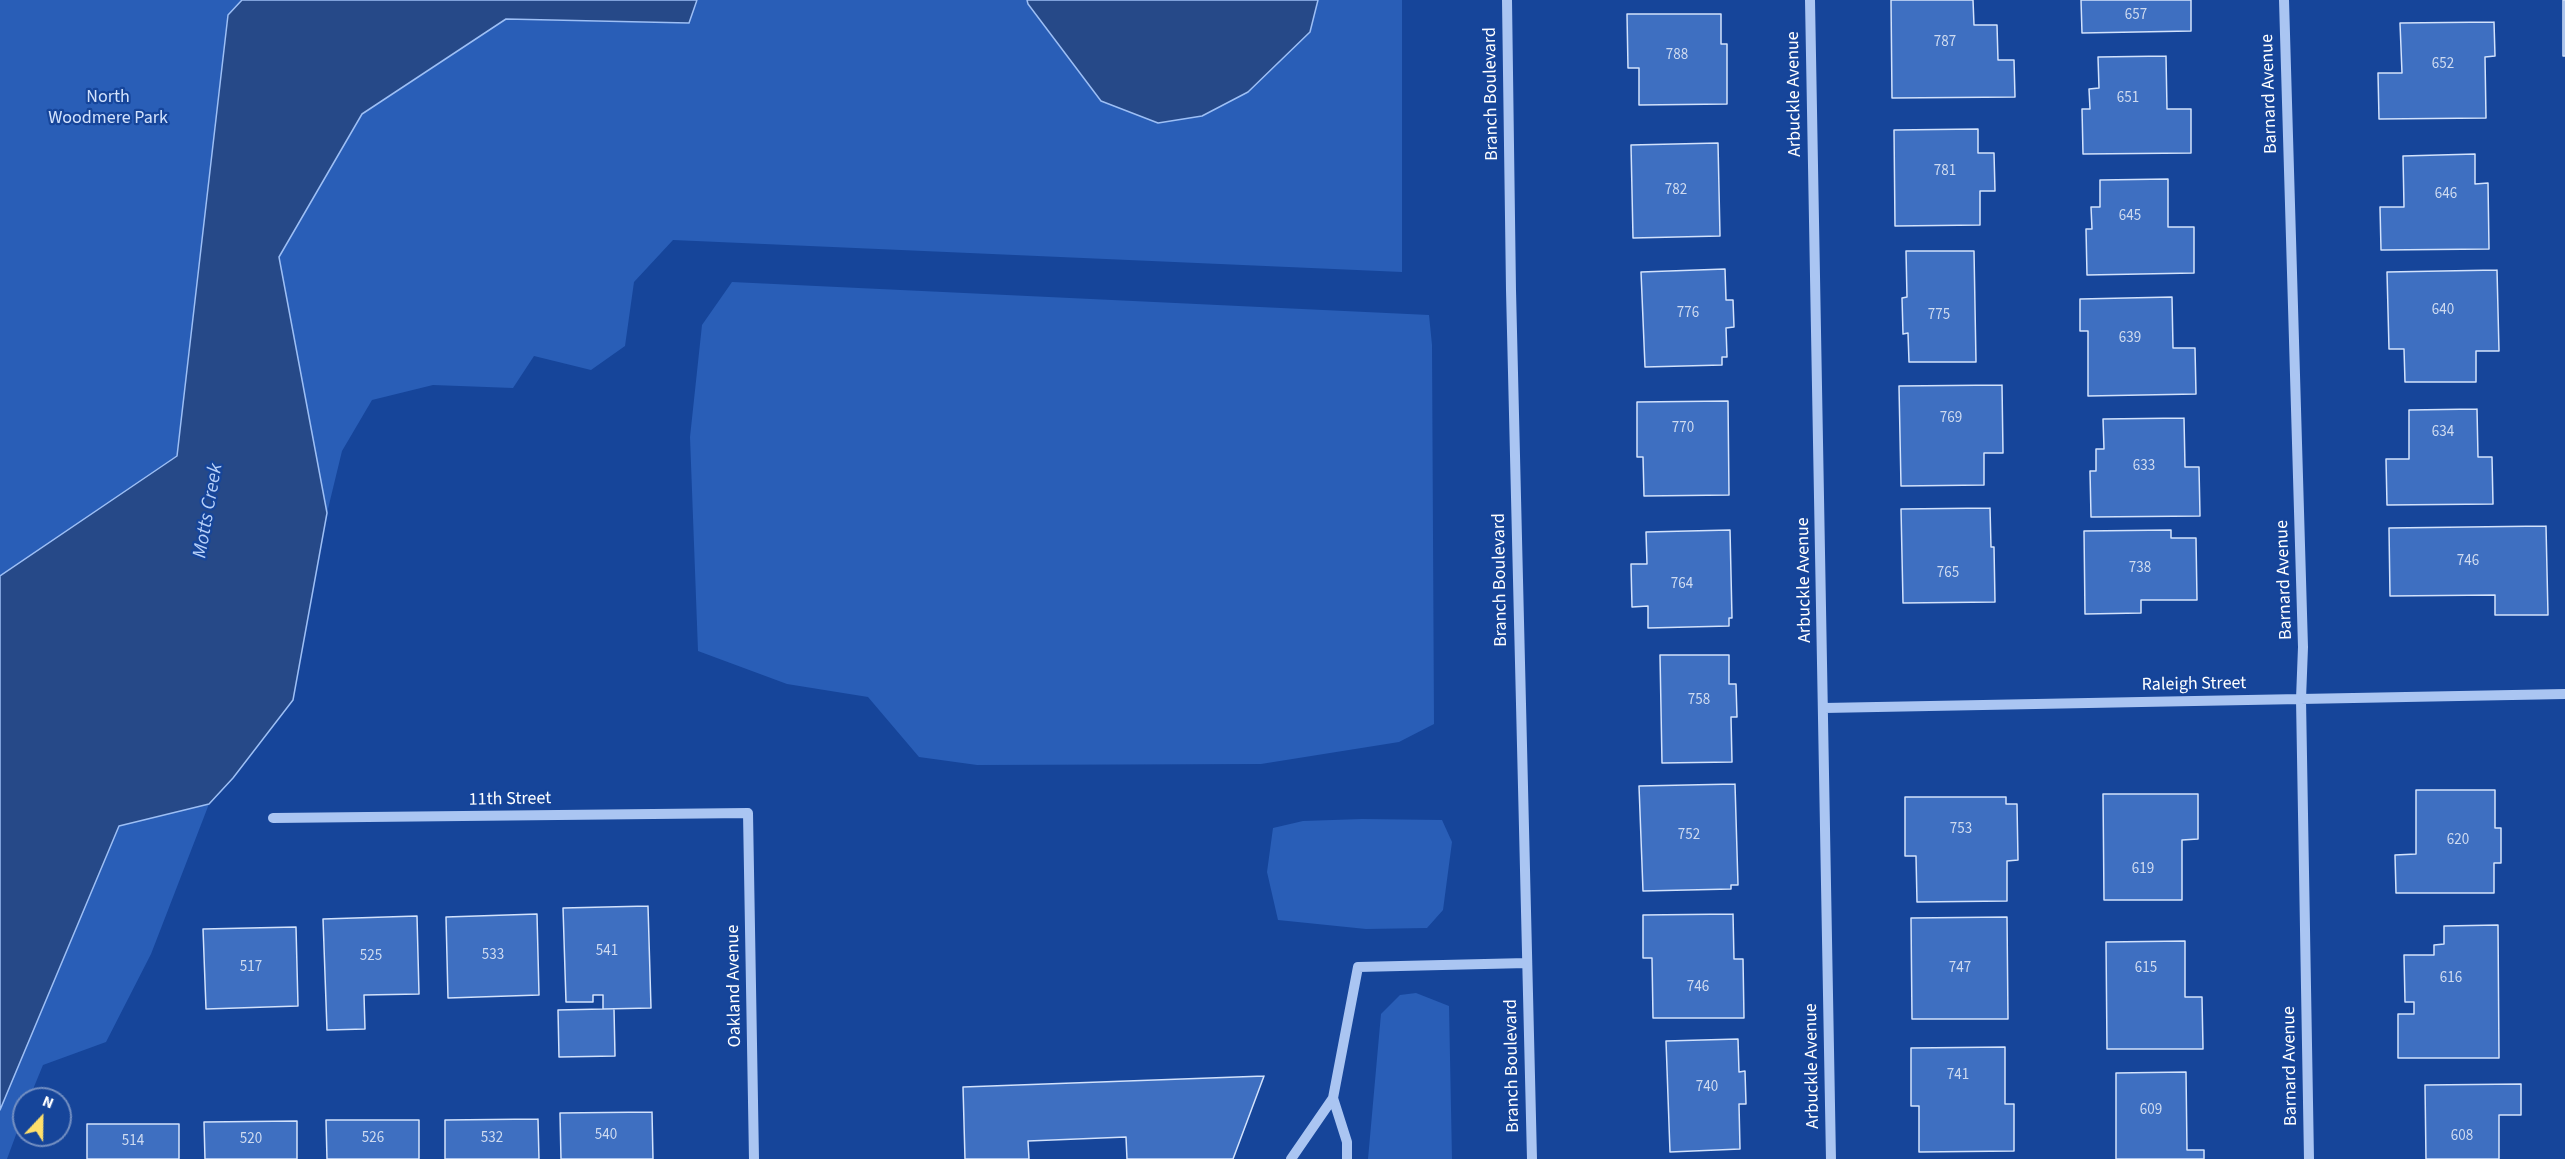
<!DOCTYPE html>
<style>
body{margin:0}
#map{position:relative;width:2565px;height:1159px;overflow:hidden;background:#16459a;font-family:"Source Sans 3",sans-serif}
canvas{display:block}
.north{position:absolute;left:12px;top:1087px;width:60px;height:60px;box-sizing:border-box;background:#16459a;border:2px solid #738fc2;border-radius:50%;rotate:22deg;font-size:16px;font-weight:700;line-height:24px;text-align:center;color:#fff}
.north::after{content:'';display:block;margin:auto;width:21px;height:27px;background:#ffe06b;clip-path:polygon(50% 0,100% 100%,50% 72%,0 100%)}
</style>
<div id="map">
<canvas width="2565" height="1159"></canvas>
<div class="north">N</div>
</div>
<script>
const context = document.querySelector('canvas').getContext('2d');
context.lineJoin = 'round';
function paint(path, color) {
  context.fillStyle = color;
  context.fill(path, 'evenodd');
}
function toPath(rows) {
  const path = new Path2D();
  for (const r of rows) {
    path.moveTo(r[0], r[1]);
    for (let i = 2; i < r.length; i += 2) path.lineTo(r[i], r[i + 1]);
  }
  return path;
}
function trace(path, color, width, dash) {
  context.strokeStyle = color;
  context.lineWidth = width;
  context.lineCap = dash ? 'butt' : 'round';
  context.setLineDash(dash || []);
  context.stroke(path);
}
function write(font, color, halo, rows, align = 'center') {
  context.font = font + ' "Source Sans 3",sans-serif';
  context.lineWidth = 4.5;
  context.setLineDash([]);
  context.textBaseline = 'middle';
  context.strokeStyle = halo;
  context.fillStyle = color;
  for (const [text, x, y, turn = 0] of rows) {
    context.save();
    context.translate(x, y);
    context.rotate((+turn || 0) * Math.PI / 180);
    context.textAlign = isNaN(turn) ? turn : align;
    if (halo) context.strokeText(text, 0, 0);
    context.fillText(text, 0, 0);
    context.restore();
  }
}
const green = toPath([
 [0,0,242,0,228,15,177,456,0,576],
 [698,0,1027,0,1028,5,1101,101,1310,32,1318,0,1402,0,1402,272,673,240,634,282,625,346,591,370,534,356,513,388,433,385,372,400,342,451,327,513,279,257,362,114,506,19,688,23],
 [732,282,1429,315,1432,345,1434,724,1399,742,1261,764,977,765,919,757,868,697,787,684,698,651,690,437,702,325],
 [209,804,151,954,106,1042,43,1065,29,1099,24,1099,24,1113,7,1159,0,1159,0,1110,119,826],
 [1362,819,1442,820,1452,842,1443,910,1427,928,1366,929,1278,920,1267,872,1273,828,1303,821],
 [1416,993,1449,1006,1452,1159,1368,1159,1381,1014,1400,995]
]);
const water = toPath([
 [242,0,697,0,689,23,506,19,362,114,279,257,327,513,293,700,233,778,209,804,119,826,0,1110,0,576,177,456,228,15,242,0],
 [1027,0,1318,0,1310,32,1248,92,1202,116,1158,123,1101,101,1028,4,1027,0]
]);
const building = toPath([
 [1891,0,1973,0,1974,25,1997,25,1998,60,2014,60,2015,97,1892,98,1891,0],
 [2081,0,2191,0,2191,31,2082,33,2081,0],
 [2563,0,2565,0,2565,56,2563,56,2563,0],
 [1627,14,1721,14,1721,44,1727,44,1727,104,1639,105,1639,68,1628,68,1627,14],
 [2494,22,2495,56,2485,57,2486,118,2379,119,2378,73,2402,73,2400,23,2494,22],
 [2166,56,2167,109,2191,109,2191,153,2083,154,2082,109,2090,109,2089,89,2099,88,2098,57,2166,56],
 [1978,129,1978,153,1994,153,1995,191,1980,191,1980,225,1895,226,1894,130,1978,129],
 [1718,143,1720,236,1633,238,1631,145,1718,143],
 [2475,154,2475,184,2488,183,2489,249,2381,250,2380,207,2404,207,2403,156,2475,154],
 [2168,179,2168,227,2194,227,2194,273,2087,275,2086,229,2092,229,2091,207,2100,207,2100,180,2168,179],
 [1906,251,1974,251,1976,362,1909,362,1908,333,1903,334,1902,298,1907,297,1906,251],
 [1725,269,1726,300,1733,300,1734,327,1726,328,1727,357,1722,357,1722,365,1645,367,1641,272,1725,269],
 [2497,270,2499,351,2476,351,2476,382,2405,382,2404,349,2389,349,2387,272,2497,270],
 [2172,297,2173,348,2195,348,2196,394,2088,396,2088,331,2080,331,2080,299,2172,297],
 [2002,385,2003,453,1984,453,1984,485,1901,486,1899,386,2002,385],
 [1728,401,1729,495,1644,496,1643,457,1637,457,1637,402,1728,401],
 [2477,409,2478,457,2492,457,2493,504,2387,505,2386,459,2409,459,2409,410,2477,409],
 [2184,418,2185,467,2199,467,2200,516,2091,517,2090,471,2096,471,2096,449,2104,449,2103,419,2184,418],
 [1990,508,1991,547,1994,547,1995,602,1903,603,1901,509,1990,508],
 [2546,526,2548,615,2495,615,2495,595,2390,596,2389,528,2546,526],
 [1730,530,1732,618,1729,618,1729,626,1648,628,1648,606,1632,607,1631,564,1647,564,1646,532,1730,530],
 [2171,530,2171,538,2196,538,2197,600,2141,600,2141,613,2085,614,2084,531,2171,530],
 [1660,655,1729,655,1729,684,1736,684,1737,717,1731,717,1732,762,1662,763,1660,655],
 [1735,784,1738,885,1731,885,1731,889,1643,891,1639,786,1735,784],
 [2416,790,2495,790,2495,828,2501,828,2501,863,2494,863,2494,893,2396,893,2395,855,2416,854,2416,790],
 [2103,794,2198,794,2198,839,2182,840,2182,900,2104,900,2103,794],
 [1905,797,2006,797,2006,804,2017,804,2018,860,2007,861,2007,901,1917,902,1916,856,1905,856,1905,797],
 [648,906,651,1008,603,1009,603,995,593,995,593,1002,566,1002,563,908,648,906],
 [537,914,539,995,448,998,446,917,537,914],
 [1733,914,1734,959,1743,959,1744,1018,1653,1018,1652,958,1643,958,1643,915,1733,914],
 [417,916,419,994,364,995,365,1029,327,1030,323,919,417,916],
 [2007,917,2008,1019,1912,1019,1911,918,2007,917],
 [2498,925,2499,1058,2398,1058,2398,1014,2414,1014,2414,1002,2405,1002,2404,955,2434,955,2434,945,2444,944,2444,926,2498,925],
 [296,927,298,1006,206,1009,203,929,296,927],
 [2185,941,2185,997,2202,997,2203,1049,2107,1049,2106,942,2185,941],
 [603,1009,614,1009,615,1056,559,1057,558,1010,603,1009],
 [1738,1039,1739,1072,1745,1071,1746,1104,1739,1104,1740,1149,1670,1152,1666,1041,1738,1039],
 [2005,1047,2005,1104,2014,1104,2014,1151,1919,1152,1919,1106,1911,1106,1911,1048,2005,1047],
 [2186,1072,2187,1150,2204,1150,2204,1159,2116,1159,2116,1073,2186,1072],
 [1264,1076,1233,1159,1127,1159,1126,1137,1028,1141,1029,1159,965,1159,963,1087,1264,1076],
 [2521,1084,2521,1115,2499,1115,2499,1159,2426,1159,2425,1085,2521,1084],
 [652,1112,653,1159,561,1159,560,1113,652,1112],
 [538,1119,539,1159,445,1159,445,1120,538,1119],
 [326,1120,419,1120,419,1159,327,1159,326,1120],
 [297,1121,297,1159,205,1159,204,1122,297,1121],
 [87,1124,179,1124,179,1159,87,1159,87,1124]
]);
const minor = toPath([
 [1507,0,1511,290,1532,1159],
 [1810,0,1831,1159],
 [2284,0,2303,647,2301,699,2309,1159],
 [1824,708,2565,694],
 [273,818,748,813,754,1159],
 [1333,1098,1347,1142,1347,1159],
 [1291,1159,1333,1098,1358,967,1527,963]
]);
const numberNames = [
 ["657",2136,16],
 ["787",1945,43],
 ["788",1677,56],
 ["652",2443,65],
 ["651",2128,99],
 ["781",1945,172],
 ["782",1676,191],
 ["646",2446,195],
 ["645",2130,217],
 ["640",2443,311],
 ["776",1688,314],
 ["775",1939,316],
 ["639",2130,339],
 ["769",1951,419],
 ["770",1683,429],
 ["634",2443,433],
 ["633",2144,467],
 ["746",2468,562],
 ["738",2140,569],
 ["765",1948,574],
 ["764",1682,585],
 ["758",1699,701],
 ["753",1961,830],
 ["752",1689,836],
 ["620",2458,841],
 ["619",2143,870],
 ["541",607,952],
 ["533",493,956],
 ["525",371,957],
 ["517",251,968],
 ["747",1960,969],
 ["615",2146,969],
 ["616",2451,979],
 ["746",1698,988],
 ["741",1958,1076],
 ["740",1707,1088],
 ["609",2151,1111],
 ["540",606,1136],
 ["608",2462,1137],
 ["526",373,1139],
 ["532",492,1139],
 ["520",251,1140],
 ["514",133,1142]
];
const streetNames = [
 ["Branch Boulevard",1492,94,-91],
 ["Arbuckle Avenue",1795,94,-91],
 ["Barnard Avenue",2270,94,-92],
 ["Branch Boulevard",1501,580,-91],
 ["Arbuckle Avenue",1805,580,-91],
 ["Barnard Avenue",2285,580,-92],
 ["Raleigh Street",2194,685,-1],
 ["11th Street",510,800,-1],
 ["Oakland Avenue",735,986,-91],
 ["Branch Boulevard",1513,1066,-91],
 ["Arbuckle Avenue",1813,1066,-91],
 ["Barnard Avenue",2291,1066,-91]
];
const parkNames = [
 ["North",108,98],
 ["Woodmere Park",108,119]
];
const waterNames = [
 ["Motts Creek",209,511,-80]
];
paint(green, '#295eb7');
paint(water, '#264988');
trace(water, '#9dbff5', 1.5);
paint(building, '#3e6fc1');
trace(building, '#d2e2fc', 1.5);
trace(minor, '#aac5f2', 10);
write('15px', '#cfdbf0', null, numberNames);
write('18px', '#fff', '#16459a', streetNames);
write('18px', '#d2e2fc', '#16459a', parkNames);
write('italic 20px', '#b7d0f9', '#16459a', waterNames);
</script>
